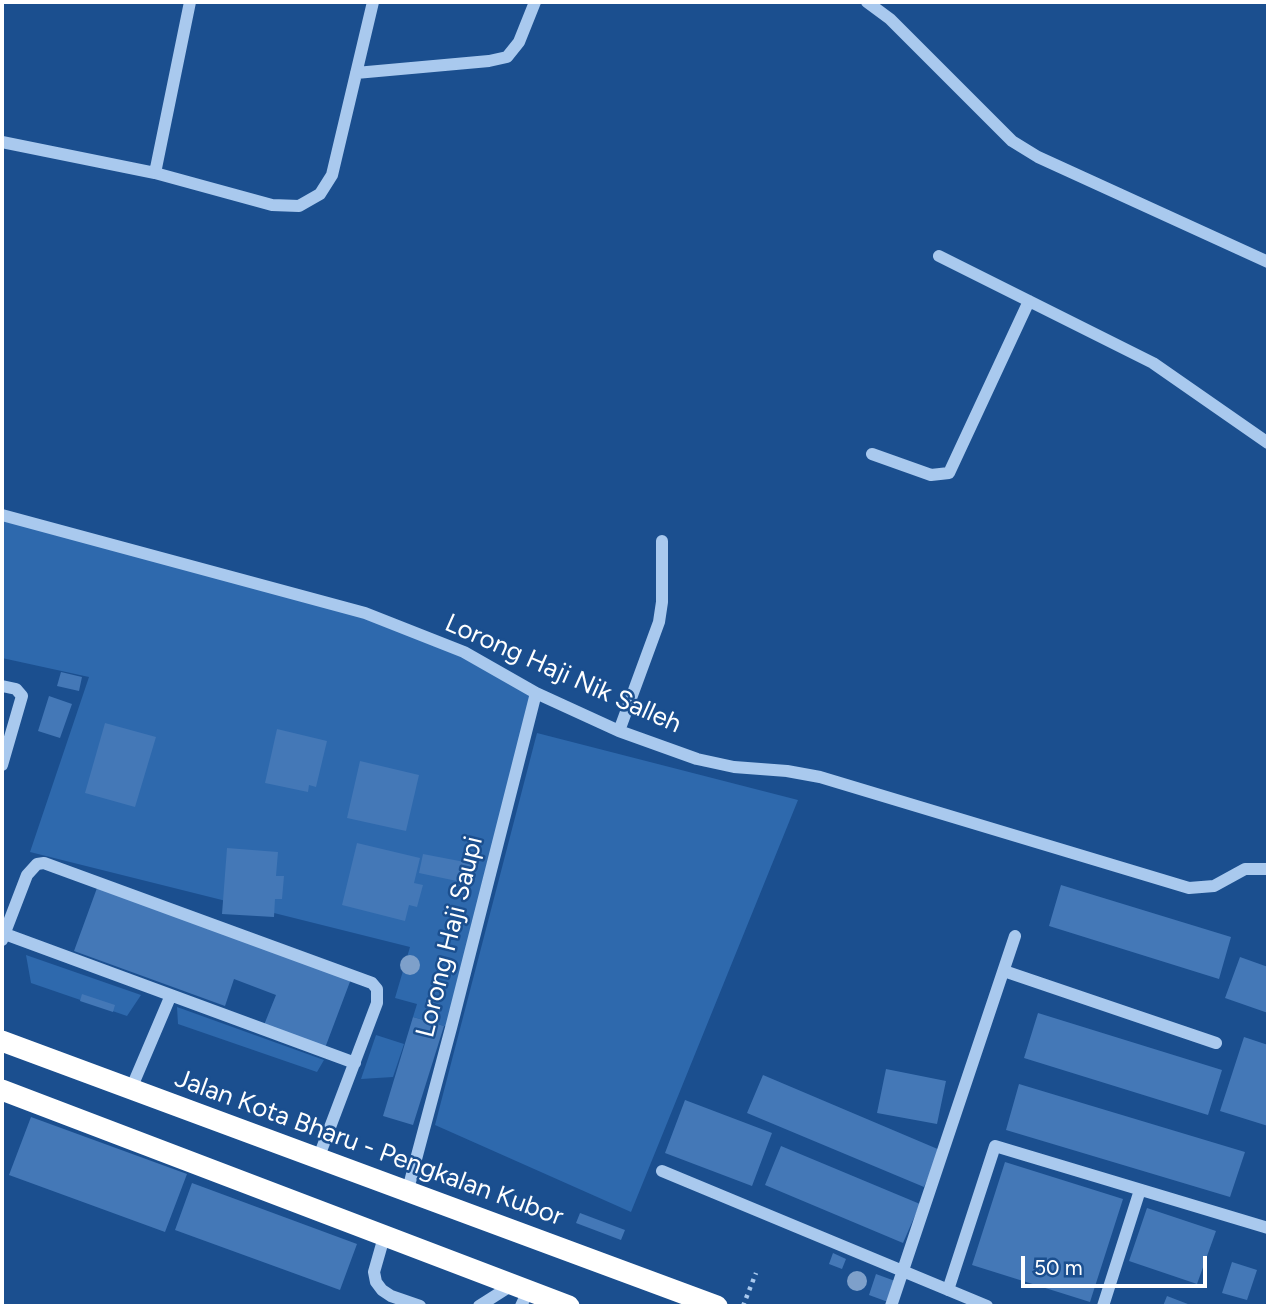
<!DOCTYPE html>
<style>
body{margin:0}
#map{position:relative;width:1270px;height:1308px;overflow:hidden;background:#1b4f8f;font-family:Figtree,sans-serif}
canvas{display:block}
.frame{position:absolute;inset:0;border:4px solid #fff;pointer-events:none}
.scale{position:absolute;left:1021px;top:1256px;width:186px;height:32px;box-sizing:border-box;border:4px solid #fff;border-top:0;padding-left:9px;font-size:21px;line-height:24px;white-space:nowrap;color:#fff;-webkit-text-stroke:5px #1b4f8f;paint-order:stroke}
</style>
<div id="map">
<canvas width="1270" height="1308"></canvas>
<div class="frame"></div>
<div class="scale">50 m</div>
</div>
<script>
const context = document.querySelector('canvas').getContext('2d');
context.lineJoin = 'round';
function paint(path, color) {
  context.fillStyle = color;
  context.fill(path, 'evenodd');
}
function toPath(rows) {
  const path = new Path2D();
  for (const r of rows) {
    path.moveTo(r[0], r[1]);
    for (let i = 2; i < r.length; i += 2) path.lineTo(r[i], r[i + 1]);
  }
  return path;
}
function trace(path, color, width, dash) {
  context.strokeStyle = color;
  context.lineWidth = width;
  context.lineCap = dash ? 'butt' : 'round';
  context.setLineDash(dash || []);
  context.stroke(path);
}
function write(font, color, halo, rows, align = 'center') {
  context.font = font + ' Figtree,sans-serif';
  context.lineWidth = 5;
  context.setLineDash([]);
  context.textBaseline = 'middle';
  context.strokeStyle = halo;
  context.fillStyle = color;
  for (const [text, x, y, turn = 0] of rows) {
    context.save();
    context.translate(x, y);
    context.rotate((+turn || 0) * Math.PI / 180);
    context.textAlign = isNaN(turn) ? turn : align;
    if (halo) context.strokeText(text, 0, 0);
    context.fillText(text, 0, 0);
    context.restore();
  }
}
const green = toPath([
 [2,515,365,613,464,652,536,693,451,1028,413,1017,417,1004,395,998,410,947,30,852,89,677,2,658],
 [537,733,798,800,631,1212,435,1125],
 [26,955,141,995,127,1016,31,983],
 [177,1007,324,1060,317,1072,178,1024],
 [376,1035,404,1044,393,1077,361,1079]
]);
const building = toPath([
 [61,672,82,677,79,691,57,686],
 [49,696,72,704,60,738,38,731],
 [105,723,156,737,135,807,85,793],
 [277,729,327,741,316,787,309,785,308,792,265,783],
 [360,761,419,775,406,831,347,818],
 [357,843,420,858,414,883,423,885,417,907,409,905,405,921,342,905],
 [227,848,278,852,276,876,284,876,282,899,275,899,274,917,222,914],
 [423,854,475,864,471,884,419,873],
 [1061,885,1231,937,1219,979,1049,926],
 [97,888,351,979,325,1048,264,1025,276,995,234,979,225,1006,74,951],
 [1240,957,1268,967,1268,1013,1225,998],
 [82,994,115,1005,113,1012,80,1001],
 [1038,1013,1222,1070,1208,1115,1024,1058],
 [413,1017,444,1026,413,1125,383,1116],
 [1244,1037,1268,1045,1268,1126,1220,1111],
 [886,1069,946,1081,937,1124,877,1113],
 [763,1075,940,1150,924,1187,747,1113],
 [1019,1084,1245,1152,1230,1197,1006,1130],
 [685,1100,772,1133,752,1186,665,1153],
 [31,1117,187,1174,165,1232,9,1175],
 [781,1146,920,1204,903,1243,765,1185],
 [1005,1162,1123,1199,1090,1302,972,1265],
 [192,1183,357,1244,340,1290,175,1230],
 [1147,1208,1216,1231,1197,1284,1129,1261],
 [580,1213,625,1230,621,1240,576,1223],
 [833,1253,846,1259,842,1269,829,1264],
 [1232,1262,1257,1270,1247,1300,1222,1293],
 [876,1274,895,1281,888,1302,869,1295],
 [1167,1296,1193,1306,1163,1306]
]);
const path = toPath([
 [743,1306,756,1273]
]);
const minor = toPath([
 [867,2,890,19,1012,141,1038,157,1268,262],
 [356,73,489,61,507,57,519,42,535,2],
 [2,142,155,173,272,205,299,206,320,194,332,175,373,2],
 [155,173,190,2],
 [939,256,1153,363,1268,443],
 [872,454,931,475,949,473,1029,301],
 [2,515,365,613,464,652,536,693,619,731,697,759,734,767,787,771,820,777,1189,888,1214,886,1245,869,1268,869],
 [2,686,16,689,22,696,2,765],
 [619,731,659,622,662,602,662,541],
 [5,934,355,1063],
 [2,940,27,875,37,864,44,863,372,983,377,989,377,1003,318,1159],
 [1004,971,1216,1043],
 [131,1089,171,995],
 [662,1171,987,1306],
 [407,1193,451,1028,536,693],
 [384,1237,374,1272,376,1282,382,1290,391,1296,420,1306],
 [948,1290,995,1146,1268,1228],
 [479,1306,512,1285],
 [521,1306,528,1291],
 [891,1306,1015,936],
 [1103,1306,1140,1190]
]);
const highway = toPath([
 [2,1041,717,1306],
 [2,1090,569,1306]
]);
const trees = [
 [410,965],
 [857,1281]
];
const streetNames = [
 ["Lorong Haji Nik Salleh",563,674,24],
 ["Lorong Haji Saupi",450,937,-76],
 ["Jalan Kota Bharu - Pengkalan Kubor",369,1148,20]
];
paint(green, '#2e69ad');
paint(building, '#4478b7');
trace(path, '#a9c9ee', 4.5, [3.5, 5]);
trace(minor, '#a9c9ee', 12);
trace(highway, '#fff', 21);
context.fillStyle = '#7ea0ca';
for (const [x, y] of trees) {
  context.beginPath();
  context.arc(x, y, 10, 0, 2 * Math.PI);
  context.fill();
}
write('26px', '#fff', '#1b4f8f', streetNames);
</script>
